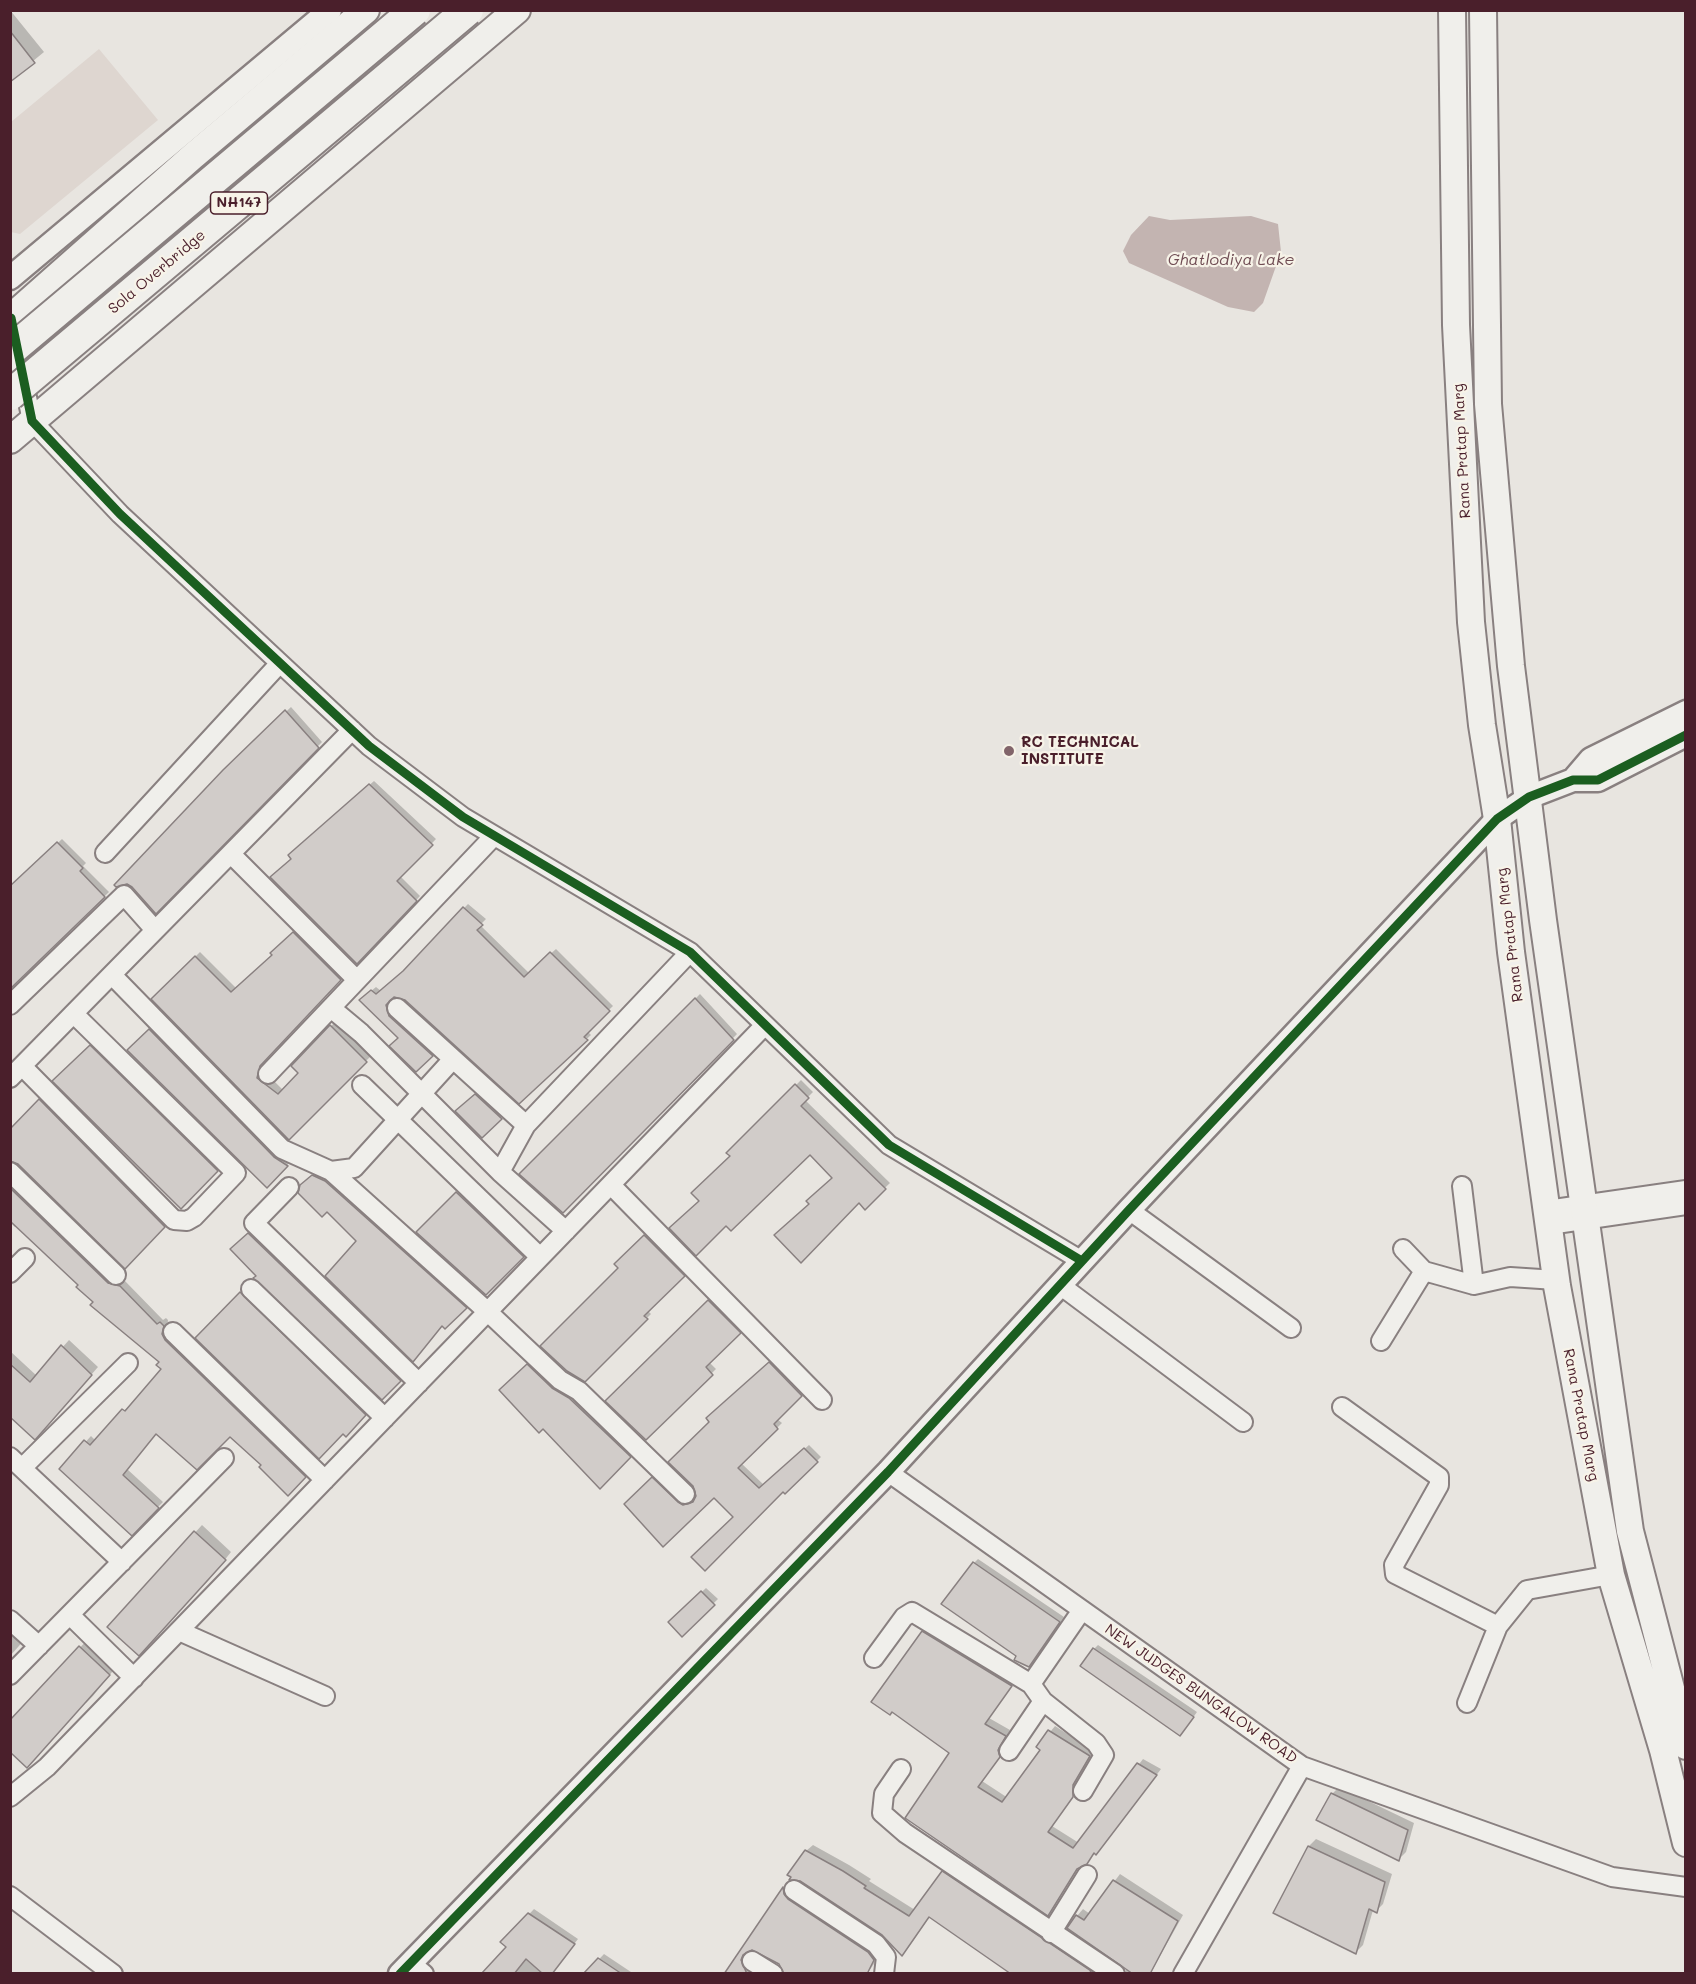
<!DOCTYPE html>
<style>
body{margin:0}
#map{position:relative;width:1696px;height:1984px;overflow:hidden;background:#e8e5e0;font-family:Mali,sans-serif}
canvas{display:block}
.frame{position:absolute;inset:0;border:12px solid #4a1f2b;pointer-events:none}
</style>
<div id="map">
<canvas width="1696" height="1984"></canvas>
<div class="frame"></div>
</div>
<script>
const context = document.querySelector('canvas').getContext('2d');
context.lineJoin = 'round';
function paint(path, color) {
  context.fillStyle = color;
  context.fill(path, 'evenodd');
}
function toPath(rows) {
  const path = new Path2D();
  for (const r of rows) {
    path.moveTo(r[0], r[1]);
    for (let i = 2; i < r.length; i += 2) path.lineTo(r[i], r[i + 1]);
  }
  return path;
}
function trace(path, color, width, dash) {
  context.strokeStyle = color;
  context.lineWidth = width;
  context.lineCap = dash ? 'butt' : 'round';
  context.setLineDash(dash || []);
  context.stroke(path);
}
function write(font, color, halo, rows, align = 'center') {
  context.font = font + ' Mali,sans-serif';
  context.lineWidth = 4.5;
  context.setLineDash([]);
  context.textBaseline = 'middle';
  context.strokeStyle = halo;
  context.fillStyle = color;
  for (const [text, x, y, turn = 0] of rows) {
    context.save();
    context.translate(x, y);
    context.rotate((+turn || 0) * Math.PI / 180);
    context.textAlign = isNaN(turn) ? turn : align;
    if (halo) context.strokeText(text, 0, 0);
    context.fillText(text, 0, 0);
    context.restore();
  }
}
const green = toPath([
 [99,49,158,120,20,234,11,232,11,122]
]);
const water = toPath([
 [1149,216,1170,220,1251,216,1278,224,1281,252,1263,303,1254,312,1228,307,1129,263,1123,251,1131,235]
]);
const shadow = toPath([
 [10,10,44,52,10,80],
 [291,707,322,742,156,912,224,771],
 [374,781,436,839,400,876,420,896,357,962,293,859,294,851],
 [62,839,86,863,83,866,109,892,10,987,10,889],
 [468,904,486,919,480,925,529,973,556,949,613,1006,587,1031,591,1035,519,1102,405,998,394,996,390,999,393,1011,436,1051,416,1070,400,1038,365,996,376,987,381,991,407,968],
 [298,928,345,975,264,1060,261,1072,265,1078,274,1081,284,1091,300,1073,293,1066,336,1021,371,1056,289,1137,153,999,200,952,237,989,274,955,272,953],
 [700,994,737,1034,563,1211,522,1174],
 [154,1025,291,1161,267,1186,129,1050],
 [95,1042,221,1166,179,1207,55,1081],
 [801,1080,813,1092,805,1100,890,1183,865,1207,859,1201,811,1204,834,1178,810,1153,701,1201,732,1156,729,1153],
 [480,1090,505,1113,482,1136,457,1111],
 [45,1095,169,1221,125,1267,18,1162,10,1129],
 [318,1170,471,1301,445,1327,301,1186],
 [10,1178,114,1278,125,1281,163,1320,166,1318,168,1320,167,1329,310,1471,288,1494,263,1465,230,1435,157,1432,127,1469,163,1502,131,1534,61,1469,91,1436,96,1441,163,1369,161,1362,17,1225,15,1227,10,1222],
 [462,1188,527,1252,486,1293,418,1232],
 [253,1230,404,1376,382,1398,232,1249],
 [650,1232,688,1271,647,1310,651,1314,585,1380,621,1268,617,1264],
 [245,1288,369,1410,346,1435,197,1338],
 [714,1297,744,1328,709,1362,716,1369,646,1438,607,1401],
 [69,1340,98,1367,42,1431,10,1415,10,1351,37,1376],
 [774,1359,806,1391,777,1419,782,1423,741,1463,764,1485,809,1445,821,1457,785,1492,783,1490,735,1517,714,1495,663,1544,626,1504,657,1474,688,1501,696,1499,713,1414],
 [532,1361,574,1394,634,1452,600,1487,543,1426,501,1390],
 [202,1525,231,1552,208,1581,201,1588,199,1586,109,1627],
 [978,1559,1064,1617,1028,1666,1016,1660,1018,1656,974,1563],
 [706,1588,718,1599,682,1634,670,1622],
 [10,1620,27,1637,10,1656],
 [928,1627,1016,1680,989,1718,1010,1730,1002,1743,1004,1750,982,1781,1008,1798,1042,1750,1038,1747,1055,1726,1094,1751,1078,1779,1078,1790,1052,1826,1079,1843,1143,1759,1161,1769,1101,1848,1080,1866,1048,1914,951,1753,923,1632],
 [87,1640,116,1667,93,1696,86,1703,84,1701,10,1724],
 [1098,1645,1197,1712,1184,1730,1094,1649],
 [1339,1787,1414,1823,1406,1852,1399,1859,1332,1794],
 [1316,1839,1392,1874,1383,1904,1376,1911,1373,1910,1363,1945,1356,1952,1309,1846],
 [813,1845,849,1865,871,1879,869,1881,915,1910,949,1866,1111,1974,1017,1974,930,1916,908,1948,806,1851],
 [1120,1874,1183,1915,1150,1974,1126,1974,1126,1968,1077,1916,1083,1909,1090,1914],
 [788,1884,873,1948,878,1958,867,1974,786,1974,780,1964,758,1950,748,1949,745,1954,750,1966,764,1974,724,1974],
 [534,1909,578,1939,551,1974,483,1974,509,1947,503,1942],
 [604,1954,634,1974,585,1974]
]);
const building = toPath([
 [10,31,35,63,10,82,10,31],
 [285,710,319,748,156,914,132,887,127,884,116,887,114,885,223,770,285,710],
 [369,784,433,845,397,881,417,901,357,964,270,877,291,859,288,855,369,784],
 [57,842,83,868,80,871,105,897,10,989,10,886,57,842],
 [463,907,483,925,477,930,524,977,550,952,610,1011,584,1037,588,1040,519,1104,405,1000,394,997,386,1005,389,1016,433,1056,416,1072,389,1046,398,1038,359,1000,371,990,376,994,403,971,463,907],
 [293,932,341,980,260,1066,257,1078,278,1094,298,1073,291,1066,330,1025,367,1062,289,1140,151,999,195,956,231,992,272,955,270,953,293,932],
 [695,998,734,1040,563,1213,519,1174,695,998],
 [149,1029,274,1157,288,1166,267,1188,127,1050,149,1029],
 [90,1045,218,1171,181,1209,52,1081,90,1045],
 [795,1084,809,1098,801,1106,886,1189,865,1210,859,1203,801,1263,774,1235,809,1204,806,1201,832,1178,810,1155,731,1231,726,1226,696,1256,669,1228,699,1201,691,1193,730,1156,726,1153,795,1084],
 [475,1094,502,1119,482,1138,455,1111,475,1094],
 [39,1099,165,1227,125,1269,18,1164,10,1161,10,1129,39,1099],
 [312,1175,325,1181,467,1308,445,1329,442,1326,413,1362,325,1276,356,1241,327,1212,322,1217,298,1193,300,1185,312,1175],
 [10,1188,108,1283,120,1286,157,1324,160,1322,164,1326,162,1334,165,1340,306,1477,288,1496,259,1467,261,1465,230,1437,197,1470,156,1434,123,1475,159,1508,132,1536,59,1469,84,1440,90,1445,122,1409,125,1411,161,1369,156,1365,159,1362,90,1305,93,1302,76,1287,78,1285,10,1221,10,1188],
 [456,1192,524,1257,486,1295,416,1232,456,1192],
 [248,1233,401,1381,382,1400,253,1278,256,1276,230,1249,248,1233],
 [644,1235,685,1276,644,1316,648,1319,585,1382,567,1371,540,1346,618,1268,614,1264,644,1235],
 [240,1292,366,1415,346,1437,343,1434,319,1459,195,1338,240,1292],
 [708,1300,741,1333,706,1367,713,1375,646,1440,605,1401,708,1300],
 [61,1345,92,1375,35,1440,10,1417,10,1364,30,1382,61,1345],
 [769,1362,802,1396,774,1424,778,1429,738,1468,759,1488,804,1448,818,1462,785,1494,783,1492,705,1571,691,1557,733,1517,714,1498,663,1547,624,1504,652,1477,678,1502,683,1505,693,1502,696,1496,693,1486,668,1462,709,1422,706,1418,769,1362],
 [527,1364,552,1388,569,1398,631,1457,600,1489,543,1429,539,1433,499,1390,527,1364],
 [194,1531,226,1560,139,1656,107,1627,194,1531],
 [973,1562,1060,1622,1029,1667,1014,1660,1016,1656,941,1604,973,1562],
 [701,1591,715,1605,682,1637,668,1622,701,1591],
 [922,1631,1012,1686,985,1724,1006,1736,998,1750,1000,1757,978,1787,1002,1802,1040,1750,1036,1747,1048,1730,1090,1756,1073,1785,1073,1797,1048,1832,1073,1848,1137,1763,1157,1775,1096,1855,1094,1853,1087,1864,1077,1869,1048,1916,905,1818,949,1753,892,1712,890,1715,871,1702,922,1631],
 [79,1646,110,1675,27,1768,10,1752,10,1720,79,1646],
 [1093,1648,1194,1717,1180,1736,1080,1666,1093,1648],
 [1331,1793,1408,1830,1399,1861,1316,1820,1331,1793],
 [1308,1846,1385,1882,1377,1913,1369,1909,1356,1954,1273,1913,1308,1846],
 [805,1850,843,1871,866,1886,864,1888,909,1916,942,1871,1091,1971,1089,1974,1011,1974,929,1917,902,1956,882,1935,800,1881,789,1880,791,1877,787,1875,805,1850],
 [1113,1880,1178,1921,1150,1974,1133,1974,1067,1928,1076,1915,1084,1920,1113,1880],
 [783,1887,784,1894,788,1899,868,1952,874,1960,867,1974,784,1974,779,1964,752,1950,743,1955,741,1960,747,1974,724,1974,783,1887],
 [528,1913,575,1944,552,1974,543,1974,526,1959,514,1974,481,1974,506,1947,500,1942,528,1913],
 [598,1958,622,1974,583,1974,598,1958]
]);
const minor = toPath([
 [15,340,32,421,120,514,369,746,463,817,690,952,889,1145,1082,1261],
 [105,853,280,663],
 [231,854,357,980],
 [112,975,282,1149,331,1171,354,1168,453,1059],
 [10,1005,124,895,155,930],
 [331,1008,361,1033,500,1172],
 [397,1008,526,1125,690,952],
 [22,1066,174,1220,187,1221,194,1217,236,1173,74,1014],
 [268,1074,494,836],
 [10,1078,352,730],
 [362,1085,540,1257],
 [526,1125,500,1172,566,1231],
 [331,1171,488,1312,560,1380,579,1391,685,1494],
 [10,1172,116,1275],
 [611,1185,822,1400],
 [1462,1186,1474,1285],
 [289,1187,254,1223,419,1383],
 [1129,1210,1291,1328],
 [1547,1210,1686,1190],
 [1549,1225,1686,1205],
 [1403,1249,1424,1271,1474,1285,1510,1277,1556,1280],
 [10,1273,25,1258],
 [1060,1285,1243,1422],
 [251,1289,385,1418],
 [173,1332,325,1480],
 [1381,1341,1424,1271],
 [1342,1407,1439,1477,1439,1485,1394,1565,1395,1574,1498,1626],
 [10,1457,122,1562],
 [22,1468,128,1363],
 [888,1472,1302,1766,1612,1877,1686,1887],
 [70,1615,134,1678],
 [10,1620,39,1646],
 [179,1631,325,1696],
 [874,1658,904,1617,912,1612,1031,1684,1043,1701,1096,1743,1104,1755,1083,1791],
 [10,1675,224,1458],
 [1031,1684,1082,1610],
 [1467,1703,1498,1626,1527,1590,1611,1575],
 [1009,1751,1043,1701],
 [901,1769,884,1794,882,1813,905,1833,1115,1974],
 [10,1797,47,1767,765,1025],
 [794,1890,876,1944,886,1957,884,1974],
 [10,1896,113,1974],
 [1051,1933,1087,1875],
 [752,1961,773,1974],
 [411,1963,424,1974],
 [1183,1974,1302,1766]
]);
const tertiary = toPath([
 [10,278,330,10],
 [1573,780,1591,759,1686,712],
 [400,1974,888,1472,1129,1210,1497,819,1529,797,1573,780,1598,780,1686,735]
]);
const secondary = toPath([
 [1452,10,1456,325,1471,622,1482,725,1497,819,1511,952,1557,1286,1611,1575,1663,1750,1686,1843],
 [1483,10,1488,404,1511,666,1543,920,1630,1531,1686,1746],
 [10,318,193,156,366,10],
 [10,440,517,10]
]);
const trunkBridge = toPath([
 [10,351,415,10],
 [10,395,468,10]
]);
const cycleway = toPath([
 [11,318,32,421,120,514,369,746,463,817,690,952,889,1145,1082,1261],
 [400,1974,888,1472,1129,1210,1497,819,1529,797,1573,780,1598,780,1686,735]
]);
const markers = [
 [1009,751,6,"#81646a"]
];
const shields = [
 [239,203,57]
];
const shieldNames = [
 ["NH147",239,203]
];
const streetNames = [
 ["Sola Overbridge",157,272,-40],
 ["Rana Pratap Marg",1462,451,-93],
 ["Rana Pratap Marg",1510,935,-97],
 ["Rana Pratap Marg",1581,1415,79],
 ["NEW JUDGES BUNGALOW ROAD",1201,1694,35]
];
const poiNames = [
 ["RC TECHNICAL",1021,742],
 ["INSTITUTE",1021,759]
];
const waterNames = [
 ["Ghatlodiya Lake",1231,260]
];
paint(green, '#ded6d0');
paint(water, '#c3b4b1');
paint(shadow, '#0003');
paint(building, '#d1ccc9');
trace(building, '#898080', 1.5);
trace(minor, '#898080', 22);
trace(tertiary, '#898080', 27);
trace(secondary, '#898080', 30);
trace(minor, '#f0efeb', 18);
trace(tertiary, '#f0efeb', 22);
trace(secondary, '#f0efeb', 26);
trace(trunkBridge, '#898080', 34, []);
trace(trunkBridge, '#f0efeb', 30);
trace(cycleway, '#1b5e20', 9);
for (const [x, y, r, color] of markers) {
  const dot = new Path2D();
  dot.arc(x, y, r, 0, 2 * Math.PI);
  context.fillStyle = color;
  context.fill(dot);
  trace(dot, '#f7f3e8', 2);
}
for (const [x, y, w] of shields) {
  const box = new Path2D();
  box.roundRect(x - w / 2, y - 11, w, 22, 4.5);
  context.fillStyle = '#f7f3e8';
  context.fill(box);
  trace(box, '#4a1f2b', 1.5);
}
write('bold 14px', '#4a1f2b', null, shieldNames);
write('15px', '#4a1f2b', '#f7f3e8', streetNames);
write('bold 15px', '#4a1f2b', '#f7f3e8', poiNames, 'left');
write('italic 16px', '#6f4c53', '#f7f3e8', waterNames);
</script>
